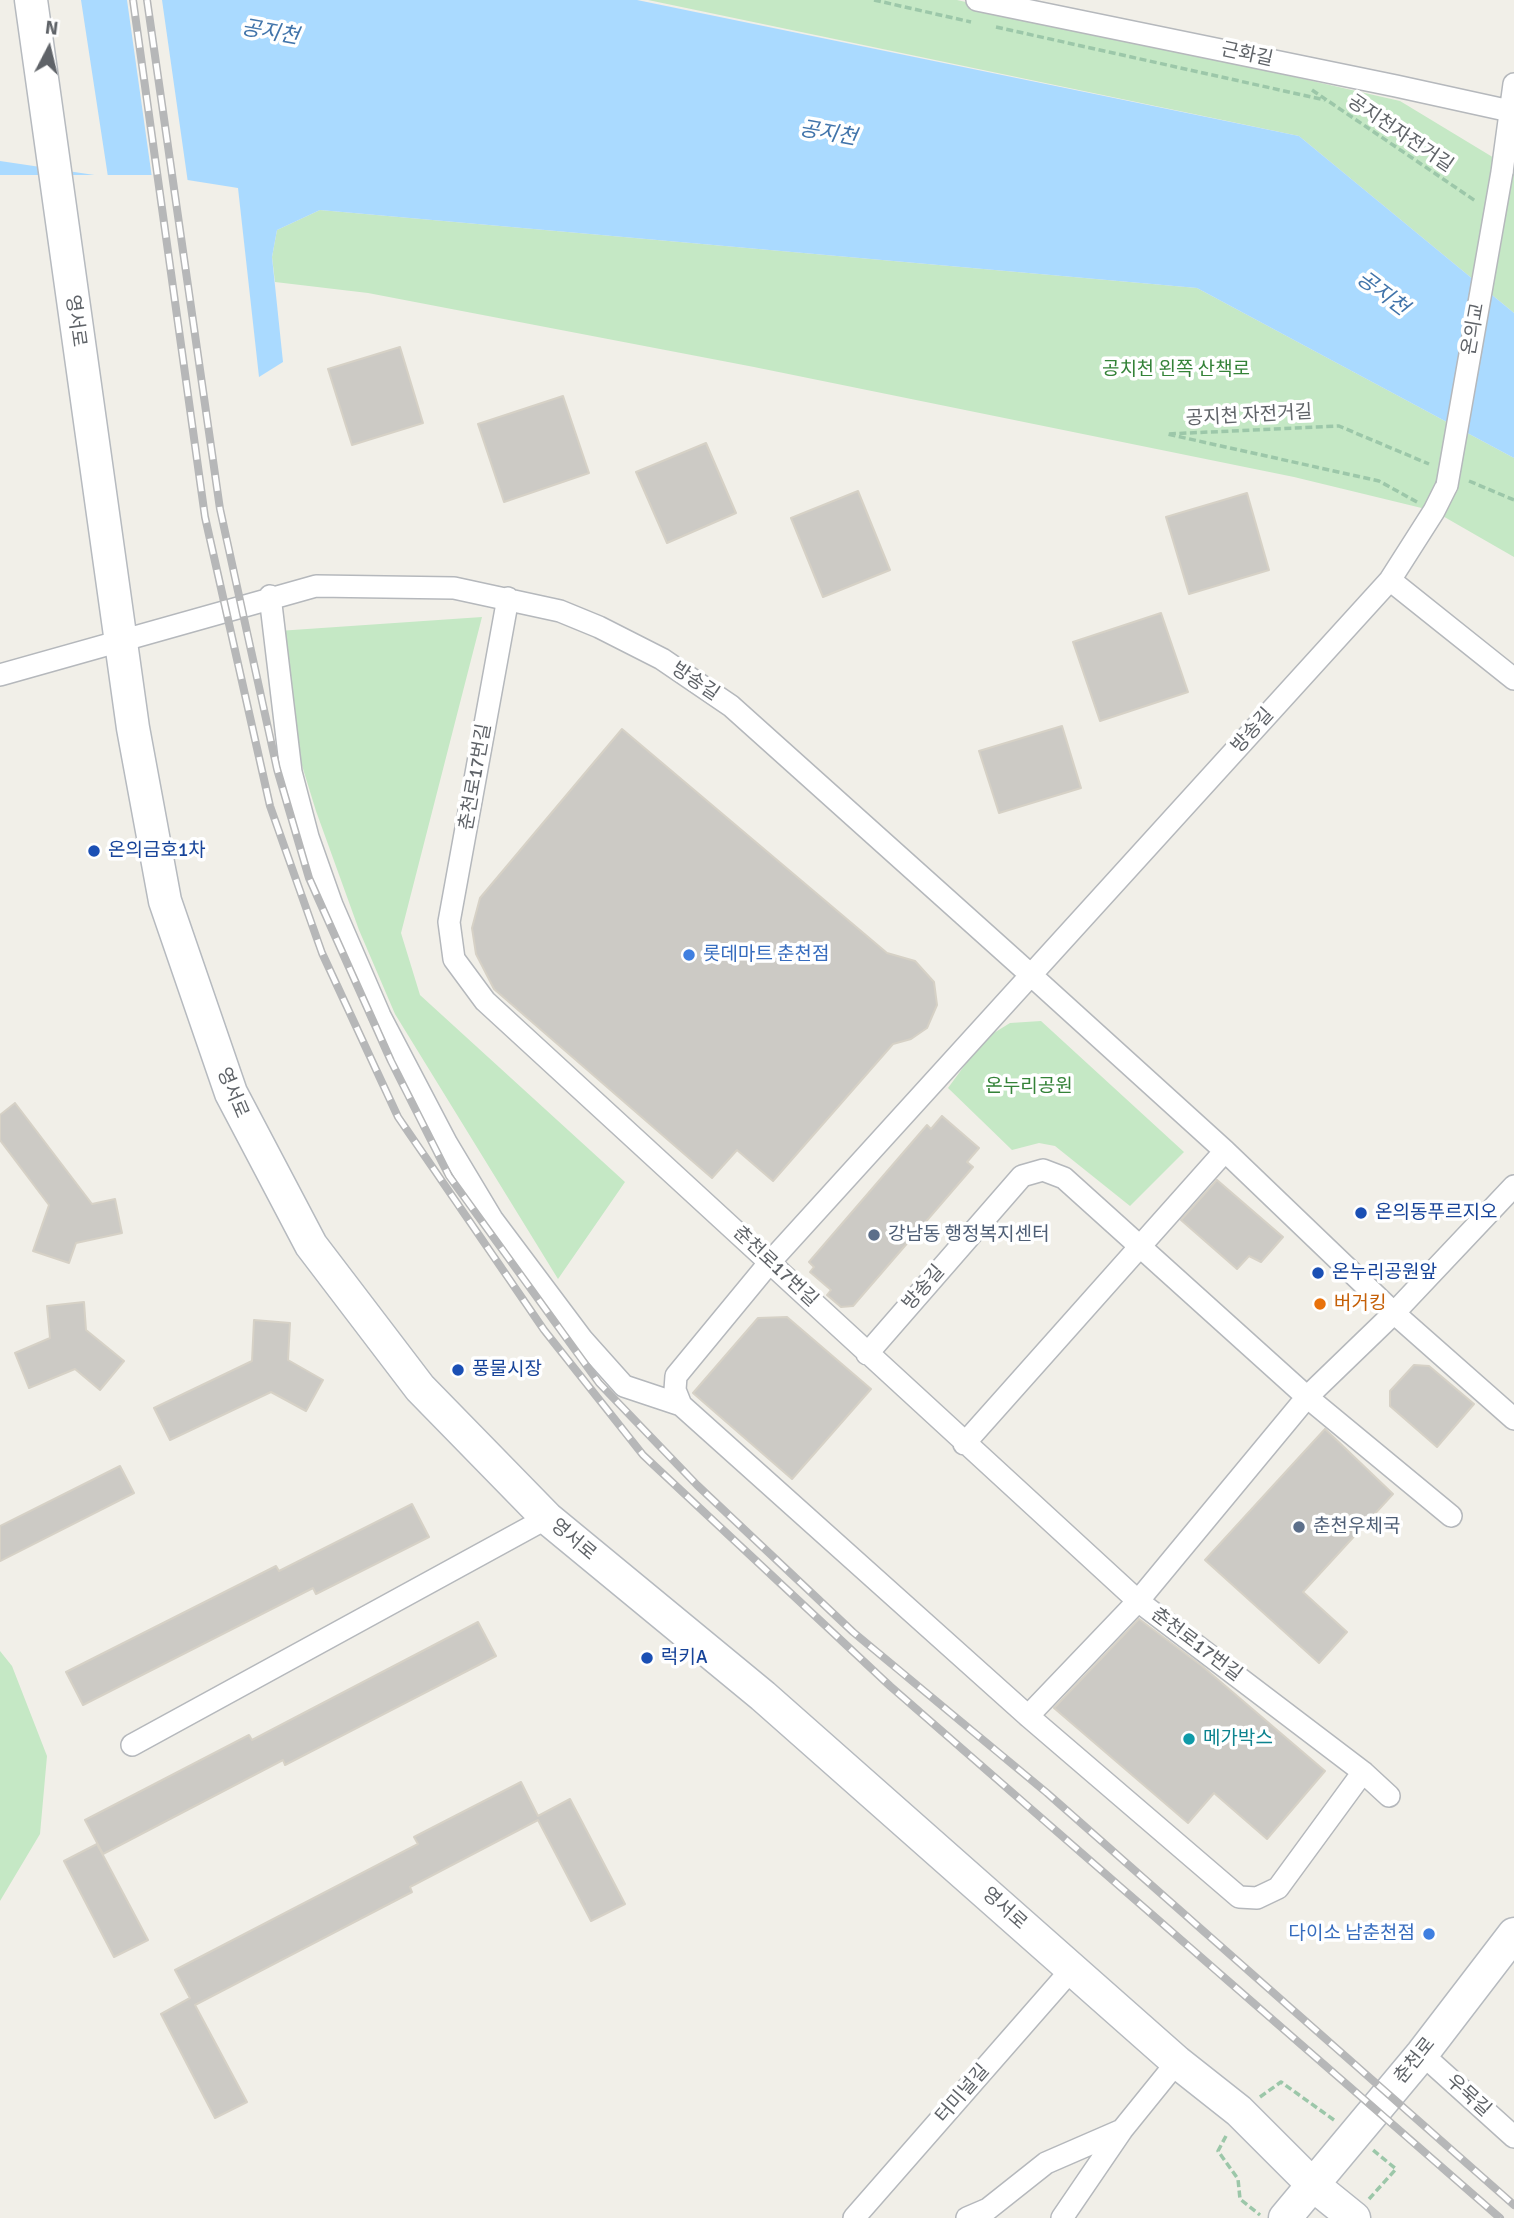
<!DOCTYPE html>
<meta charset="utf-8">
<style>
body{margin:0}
#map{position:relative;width:1514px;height:2218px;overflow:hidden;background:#f1efe8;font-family:Signika,sans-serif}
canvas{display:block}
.north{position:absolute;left:14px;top:14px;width:70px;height:70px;-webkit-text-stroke:5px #fff;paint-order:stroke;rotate:7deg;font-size:19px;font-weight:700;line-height:28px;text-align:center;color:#5f6368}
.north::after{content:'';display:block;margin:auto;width:24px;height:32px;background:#5f6368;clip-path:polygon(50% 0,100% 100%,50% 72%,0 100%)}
</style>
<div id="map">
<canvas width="1514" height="2218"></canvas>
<div class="north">N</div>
</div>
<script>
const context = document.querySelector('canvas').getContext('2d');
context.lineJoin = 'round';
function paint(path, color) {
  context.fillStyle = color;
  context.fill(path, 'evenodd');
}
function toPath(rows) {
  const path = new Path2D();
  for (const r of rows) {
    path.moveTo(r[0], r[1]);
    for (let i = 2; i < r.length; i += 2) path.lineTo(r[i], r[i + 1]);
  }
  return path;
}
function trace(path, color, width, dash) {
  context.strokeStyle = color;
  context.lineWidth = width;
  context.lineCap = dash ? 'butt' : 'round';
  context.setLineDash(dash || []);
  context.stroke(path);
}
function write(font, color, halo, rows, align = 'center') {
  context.font = font + ' Signika,"Noto Sans KR",sans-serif';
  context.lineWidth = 7;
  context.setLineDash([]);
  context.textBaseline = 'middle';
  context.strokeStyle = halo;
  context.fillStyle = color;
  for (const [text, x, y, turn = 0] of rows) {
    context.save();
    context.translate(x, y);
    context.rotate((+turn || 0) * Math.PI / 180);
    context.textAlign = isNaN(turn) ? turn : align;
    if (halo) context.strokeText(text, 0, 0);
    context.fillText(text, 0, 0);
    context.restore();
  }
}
const green = toPath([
 [648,0,957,0,1400,101,1514,170,1514,313,1299,136],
 [320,210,1197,288,1514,458,1514,557,1434,511,1294,477,754,367,368,293,275,282,272,257,277,230],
 [482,617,401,933,420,995,625,1182,558,1279,395,1014,359,930,316,811,284,707,278,631],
 [1041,1021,1184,1152,1130,1206,1055,1146,1039,1143,1012,1150,948,1088,984,1039,1010,1023],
 [0,1651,12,1666,47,1756,40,1834,0,1901]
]);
const water = toPath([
 [0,0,637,0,1299,136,1514,313,1514,458,1197,288,320,210,277,230,272,257,283,362,259,377,238,188,156,175,0,175]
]);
const pier = toPath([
 [0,0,81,0,108,177,0,161],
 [127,0,162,0,188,183,152,178]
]);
const building = toPath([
 [400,347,423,423,352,445,328,369,400,347],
 [563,396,589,473,504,502,478,424,563,396],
 [706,443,736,513,667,543,636,472,706,443],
 [858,491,890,570,823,597,791,518,858,491],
 [1247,493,1269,570,1189,594,1166,517,1247,493],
 [1161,613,1188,692,1100,721,1073,642,1161,613],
 [1062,726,1081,788,999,813,979,751,1062,726],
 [622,729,887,953,915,961,934,982,937,1005,927,1028,911,1039,893,1044,773,1181,737,1150,712,1178,494,989,476,954,472,928,480,898,622,729],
 [15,1103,92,1204,115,1199,122,1233,76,1243,69,1263,33,1251,49,1205,0,1140,0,1115,15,1103],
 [942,1116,979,1148,967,1162,973,1167,853,1306,841,1307,827,1295,831,1290,810,1272,814,1267,809,1262,927,1125,931,1129,942,1116],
 [1217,1180,1283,1237,1261,1262,1249,1256,1237,1269,1181,1220,1217,1180],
 [84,1302,86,1330,124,1361,100,1390,75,1369,29,1388,15,1353,50,1338,47,1306,84,1302],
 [787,1317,871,1389,792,1479,693,1393,758,1318,787,1317],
 [254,1320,290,1323,288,1360,323,1380,306,1411,271,1392,170,1440,154,1408,252,1361,254,1320],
 [1414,1365,1429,1366,1474,1404,1437,1447,1390,1406,1390,1391,1414,1365],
 [1325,1429,1393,1494,1303,1592,1347,1632,1319,1663,1205,1560,1325,1429],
 [120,1466,134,1493,0,1561,0,1526,120,1466],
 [412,1504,429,1537,316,1594,313,1588,83,1705,66,1672,276,1566,279,1571,412,1504],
 [1139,1619,1202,1666,1325,1771,1267,1839,1214,1793,1188,1823,1054,1708,1139,1619],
 [478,1622,496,1656,285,1765,283,1760,103,1854,85,1820,249,1735,252,1740,478,1622],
 [521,1782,538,1816,570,1799,625,1904,591,1921,538,1820,410,1887,412,1892,195,2005,247,2102,215,2118,161,2014,190,1998,175,1970,418,1844,414,1837,521,1782],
 [97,1844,148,1940,114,1957,64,1861,97,1844]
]);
const path = toPath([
 [874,0,971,22],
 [996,27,1325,100],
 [1312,90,1477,202],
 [1469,481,1514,500],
 [1417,502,1379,481,1167,434,1339,426,1429,464],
 [1260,2097,1281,2082,1334,2120],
 [1226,2136,1218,2151,1238,2179,1240,2199,1260,2215],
 [1369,2199,1396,2169,1373,2150]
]);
const street = toPath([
 [977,0,1396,86,1510,111,1514,117],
 [1502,172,1514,84],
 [1390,580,1514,679],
 [270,596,291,772,308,837,332,905,380,1016,447,1144,492,1219,582,1339,624,1386,681,1405],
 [508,598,449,922,454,959,485,1001,1138,1601,1363,1772,1389,1796],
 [0,675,316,586,454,588,560,611,599,627,662,659,731,706,1032,976,1225,1151,1394,1313,1514,1419],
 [867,1354,1022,1176,1043,1170,1064,1178,1307,1397,1451,1516],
 [964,1444,1225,1151],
 [1028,1716,1138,1601,1307,1397,1394,1313,1514,1186],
 [132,1745,547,1518],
 [1363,1772,1278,1888,1257,1898,1239,1897,1028,1716,681,1405,675,1390,676,1376,770,1262,1390,580,1434,511,1447,485],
 [1422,2054,1514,2137],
 [854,2218,1072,1969],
 [967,2218,988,2209,1046,2163,1122,2130],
 [1062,2218,1122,2130,1177,2062]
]);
const secondary = toPath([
 [31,0,133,728,165,901,231,1093,311,1245,420,1388,547,1518,763,1696,1177,2062,1239,2111,1312,2184,1354,2218],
 [1285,2218,1422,2054,1514,1934]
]);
const rail = toPath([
 [133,0,205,517,270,806,322,953,398,1117,544,1330,643,1455,890,1686,1500,2218],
 [147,0,220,509,277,769,309,878,391,1061,449,1176,599,1383,697,1485,853,1632,1047,1793,1514,2205]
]);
const streetBridge = toPath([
 [1447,485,1502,172]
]);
const markers = [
 [94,851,7,"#1a4fb4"],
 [689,955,7,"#3f7fe0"],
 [1361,1213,7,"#1a4fb4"],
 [874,1235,7,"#5c6f8a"],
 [1318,1273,7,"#1a4fb4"],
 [1320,1304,7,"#e8710a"],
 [458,1370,7,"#1a4fb4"],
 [1299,1527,7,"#5c6f8a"],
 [647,1658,7,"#1a4fb4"],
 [1189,1739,7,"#0f9aa8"],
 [1429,1934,7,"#3f7fe0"]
];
const streetNames = [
 ["근화길",1247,55,12],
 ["공지천자전거길",1400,134,34],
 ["영서로",75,321,82],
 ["온의교",1474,329,-80],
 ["공지천 자전거길",1249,416,-3],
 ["방송길",695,682,34],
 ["방송길",1253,731,-48],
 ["춘천로17번길",476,777,-80],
 ["영서로",232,1093,67],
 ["춘천로17번길",775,1267,43],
 ["방송길",924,1288,-49],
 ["영서로",573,1540,40],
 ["춘천로17번길",1196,1645,37],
 ["영서로",1004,1909,42],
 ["춘천로",1415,2061,-51],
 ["터미널길",963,2094,-49],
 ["우묵길",1468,2096,42]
];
const parkNames = [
 ["공치천 왼쪽 산책로",1176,370],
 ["온누리공원",1029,1087]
];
const transitNames = [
 ["온의금호1차",108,851],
 ["온의동푸르지오",1375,1213],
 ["온누리공원앞",1332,1273],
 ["풍물시장",472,1370],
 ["럭키A",661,1658]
];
const shopNames = [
 ["롯데마트 춘천점",703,955],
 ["다이소 남춘천점",1415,1934,"right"]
];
const serviceNames = [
 ["강남동 행정복지센터",888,1235],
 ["춘천우체국",1313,1527]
];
const foodNames = [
 ["버거킹",1334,1304]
];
const cultureNames = [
 ["메가박스",1203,1739]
];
const waterNames = [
 ["공지천",270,33,10],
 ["공지천",828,134,10],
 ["공지천",1382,294,37]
];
paint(green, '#c5e8c5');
paint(water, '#aadaff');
paint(pier, '#f1efe8');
paint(building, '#cccac5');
trace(building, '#d6d1c6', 2);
trace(street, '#b5b8bc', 24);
trace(secondary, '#b6babf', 35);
trace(path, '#9cc7a9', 3.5, [7, 3.5]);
trace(street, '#fff', 21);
trace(secondary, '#fff', 32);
trace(rail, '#b6b7b8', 8);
trace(rail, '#fff', 5, [16]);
trace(streetBridge, '#b5b8bc', 24, []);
trace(streetBridge, '#fff', 21);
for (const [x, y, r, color] of markers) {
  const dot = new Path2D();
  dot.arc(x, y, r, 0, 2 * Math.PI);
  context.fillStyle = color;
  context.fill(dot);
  trace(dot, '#fff', 2.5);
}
write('19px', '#5f6368', '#fff', streetNames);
write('19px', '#348238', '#fff', parkNames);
write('19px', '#164399', '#fff', transitNames, 'left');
write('19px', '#366cbe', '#fff', shopNames, 'left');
write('19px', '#4e5e75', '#fff', serviceNames, 'left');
write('19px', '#c56008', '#fff', foodNames, 'left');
write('19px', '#0d838f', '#fff', cultureNames, 'left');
write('italic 21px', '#4174aa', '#fff', waterNames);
</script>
